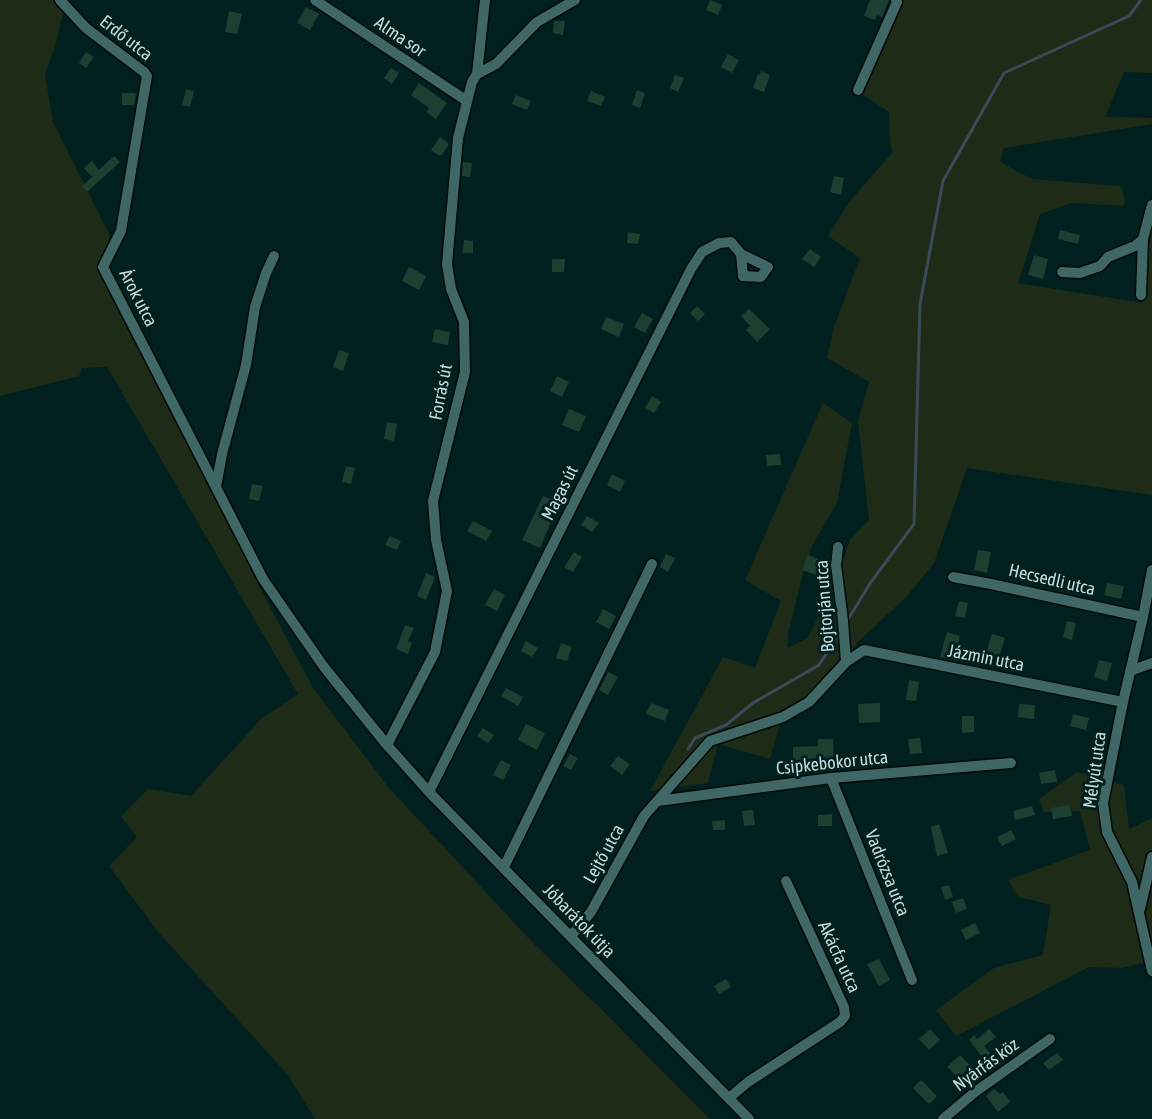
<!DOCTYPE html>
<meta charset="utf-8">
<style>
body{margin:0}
canvas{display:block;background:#01201f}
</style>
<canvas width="1152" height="1119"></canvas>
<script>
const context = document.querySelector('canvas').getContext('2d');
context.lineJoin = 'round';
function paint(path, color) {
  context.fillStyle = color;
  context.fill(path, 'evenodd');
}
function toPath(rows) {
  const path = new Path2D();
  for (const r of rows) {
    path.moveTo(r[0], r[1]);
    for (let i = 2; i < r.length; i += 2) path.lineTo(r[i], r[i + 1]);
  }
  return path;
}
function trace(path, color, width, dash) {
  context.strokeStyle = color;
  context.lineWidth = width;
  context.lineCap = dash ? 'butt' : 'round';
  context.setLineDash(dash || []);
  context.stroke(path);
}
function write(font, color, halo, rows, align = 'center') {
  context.font = font + ' "Asap Condensed",sans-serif';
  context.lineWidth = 6;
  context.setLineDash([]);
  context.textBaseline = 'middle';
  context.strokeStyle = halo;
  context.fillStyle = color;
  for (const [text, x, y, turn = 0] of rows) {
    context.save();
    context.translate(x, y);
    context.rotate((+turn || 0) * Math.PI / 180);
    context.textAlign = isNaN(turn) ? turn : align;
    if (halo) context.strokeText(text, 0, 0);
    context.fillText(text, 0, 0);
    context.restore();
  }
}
const green = toPath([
 [0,0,54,0,63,13,55,47,45,74,53,122,110,236,103,267,259,586,313,688,389,788,533,943,600,1008,710,1119,315,1119,288,1075,159,933,109,866,137,837,121,817,148,789,191,796,262,718,298,694,107,367,82,368,79,376,0,396],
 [900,0,1152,0,1152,73,1124,72,1105,117,1152,118,1152,124,1004,148,1000,162,1032,179,1120,186,1122,188,1125,201,1123,206,1072,203,1040,214,1018,283,1143,303,1142,251,1152,221,1152,495,967,468,934,563,907,596,858,642,817,697,781,721,770,759,718,744,708,783,650,791,723,657,755,668,781,601,745,580,823,403,852,423,837,503,812,546,804,569,788,634,788,648,807,638,833,590,850,539,869,520,858,421,869,382,827,358,834,327,860,258,828,236,849,202,893,152,890,144,889,112,859,92],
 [1077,772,1124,785,1129,829,1152,818,1152,961,1122,968,1089,967,956,1036,936,1010,994,968,1043,955,1051,905,1018,897,1008,880,1090,850,1080,811,1044,812,1039,799]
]);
const stream = toPath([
 [847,621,871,582,914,524,920,304,943,181,1004,73,1129,16,1141,0],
 [688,749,695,738,726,725,753,703,819,665,840,632]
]);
const building = toPath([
 [710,0,722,5,718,15,706,10],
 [870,0,889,0,882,17,877,15,875,20,864,16],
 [306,7,319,14,310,30,297,23],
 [229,11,242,14,237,34,225,32],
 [554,21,565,21,563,35,553,33],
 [86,52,94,57,86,68,79,63],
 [728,54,739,60,732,73,721,67],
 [391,68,399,73,392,84,384,78],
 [761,71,770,75,764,92,753,88,758,74,760,75],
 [675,75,684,78,678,92,670,88],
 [419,83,447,103,436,119,426,112,429,108,411,95],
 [186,89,194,91,190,107,182,105],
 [637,90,645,93,640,108,632,105],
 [591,91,605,97,601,106,587,101],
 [122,93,136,93,134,105,122,105],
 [516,95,531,101,527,110,512,104],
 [440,137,449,144,442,155,438,155,431,150],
 [114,156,120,162,87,192,82,186,92,177,84,168,92,161,99,170],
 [463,162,472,163,470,177,462,176],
 [834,176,844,178,841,195,830,192],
 [1060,230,1080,235,1078,244,1058,239],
 [628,232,640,234,638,244,627,243],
 [464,240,473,241,473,253,463,253],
 [810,249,821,257,814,267,802,259],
 [1034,255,1048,259,1043,279,1028,275],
 [552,259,565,259,564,272,552,272],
 [409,267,426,276,419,290,402,281],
 [697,306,705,314,698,321,690,313],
 [749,309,770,329,757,342,746,330,750,326,741,316],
 [642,313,653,319,645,333,634,327],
 [606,317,624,324,619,337,601,329],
 [435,329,450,332,448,345,432,342],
 [339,350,349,353,343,371,333,367],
 [557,376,569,382,562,397,550,391],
 [652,396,661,402,654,413,645,408],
 [569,409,586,416,579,432,562,425],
 [387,422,397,424,394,441,384,439],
 [780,454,781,465,767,466,766,455],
 [346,466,355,468,351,484,342,482],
 [612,474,625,481,620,492,607,485],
 [252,484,263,486,259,501,249,499],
 [543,496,559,503,540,548,522,540],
 [587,516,599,523,592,532,581,525],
 [473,521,492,531,486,541,467,531],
 [390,536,401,541,397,550,385,545],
 [978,550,991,552,987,573,974,570],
 [574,552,582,557,573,572,564,567],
 [666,554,675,558,668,572,660,567],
 [808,555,825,562,819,576,802,570],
 [426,573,435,577,426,600,417,596],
 [1107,583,1124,586,1121,599,1104,595],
 [494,589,505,595,497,611,485,605],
 [959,601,968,603,965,618,955,616],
 [603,609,616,616,609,629,596,622],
 [1067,621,1076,623,1072,640,1063,637],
 [405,625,414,628,408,641,412,643,408,654,396,649],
 [947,632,960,636,954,660,940,657],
 [992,634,1005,638,998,660,985,656],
 [526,641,538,648,532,657,521,651],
 [561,643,572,647,567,661,556,658],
 [1099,660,1112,663,1107,681,1094,677],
 [608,672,618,677,608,695,599,690],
 [909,680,919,682,916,701,906,700],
 [506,688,523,697,518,706,501,696],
 [651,703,669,710,665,721,646,714],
 [880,703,880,722,859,723,858,704],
 [1019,704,1035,705,1034,719,1018,717],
 [1073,714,1089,718,1086,730,1070,726],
 [962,716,974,716,974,732,962,733],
 [526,724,545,733,537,750,518,740],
 [483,728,494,735,488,743,477,736],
 [920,738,922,753,910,754,908,739],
 [818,739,833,739,834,761,793,760,793,747,818,746],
 [570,754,578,758,571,770,563,766],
 [618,756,630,764,622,775,610,766],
 [501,760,511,765,503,780,493,775],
 [1055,770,1057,782,1041,784,1039,773],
 [1070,805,1072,816,1053,819,1051,808],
 [1032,806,1035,815,1015,820,1013,811],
 [753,810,755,825,744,826,742,811],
 [832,814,832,826,818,826,818,815],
 [725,820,725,830,713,830,712,821],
 [939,824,948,853,937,856,931,827],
 [1011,830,1016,839,1002,846,997,837],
 [949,885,953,897,945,900,941,887],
 [963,898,967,909,956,913,952,902],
 [975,923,980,933,966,940,961,930],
 [879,959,890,980,879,986,867,964],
 [726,979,731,987,719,994,714,986],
 [930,1029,940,1040,929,1050,919,1039],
 [989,1029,996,1037,984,1046,994,1057,987,1063,969,1040,974,1035,977,1039],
 [1057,1053,1063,1060,1049,1070,1043,1063],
 [960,1055,971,1066,959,1078,947,1067],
 [921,1080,937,1096,929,1104,913,1088],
 [994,1089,1000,1094,1003,1092,1010,1102,998,1112,986,1096]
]);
const minor = toPath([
 [60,0,86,28,144,72,147,76,121,231,103,267,263,579,324,667,387,745,429,792,749,1119],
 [315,0,467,101],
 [477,74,496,64,537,22,575,0],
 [858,90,897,2,896,0],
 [1062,272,1080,273,1100,266,1108,257,1135,246,1143,239],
 [1141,295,1143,239,1152,205],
 [216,487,222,454,246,365,255,307,266,273,274,256],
 [838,547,836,565,843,621,846,662],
 [1152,570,1143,617,1123,702,1103,803,1107,832,1132,882,1152,971],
 [953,577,991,584,1143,617],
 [1130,671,1152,663],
 [387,745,435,652,447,591,436,540,433,501,465,372,464,322,451,289,447,264,458,138,472,82,477,74,485,0],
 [831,778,912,980],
 [429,792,691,269,702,252,719,243,731,242,741,254,768,267,761,277,743,276,741,254],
 [658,801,831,778,1011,763],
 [504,867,652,564],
 [1140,909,1152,857],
 [571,936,591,912,644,816,710,741,783,717,809,702,846,662,864,650,1123,702],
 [729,1098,748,1082,840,1022,845,1016,844,1007,786,881],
 [943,1119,975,1092,1050,1039]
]);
const streetNames = [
 ["Alma sor",400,37,34],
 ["Erdő utca",126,38,38],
 ["Árok utca",138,298,63],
 ["Forrás út",441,392,-79],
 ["Magas út",560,493,-63],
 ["Hecsedli utca",1052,580,13],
 ["Bojtorján utca",825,606,-94],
 ["Jázmin utca",986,658,11],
 ["Csipkebokor utca",832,763,-6],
 ["Mélyút utca",1095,770,-82],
 ["Lejtő utca",604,854,-61],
 ["Vadrózsa utca",887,873,68],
 ["Jóbarátok útja",579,921,46],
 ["Akácfa utca",839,957,65],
 ["Nyárfás köz",986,1065,-36]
];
paint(green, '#1e2b17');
trace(stream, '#3b4a58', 3);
paint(building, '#1e3e30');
trace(minor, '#000908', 13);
trace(minor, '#3e6765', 10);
write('18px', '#c5dad9', '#01201f', streetNames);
</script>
